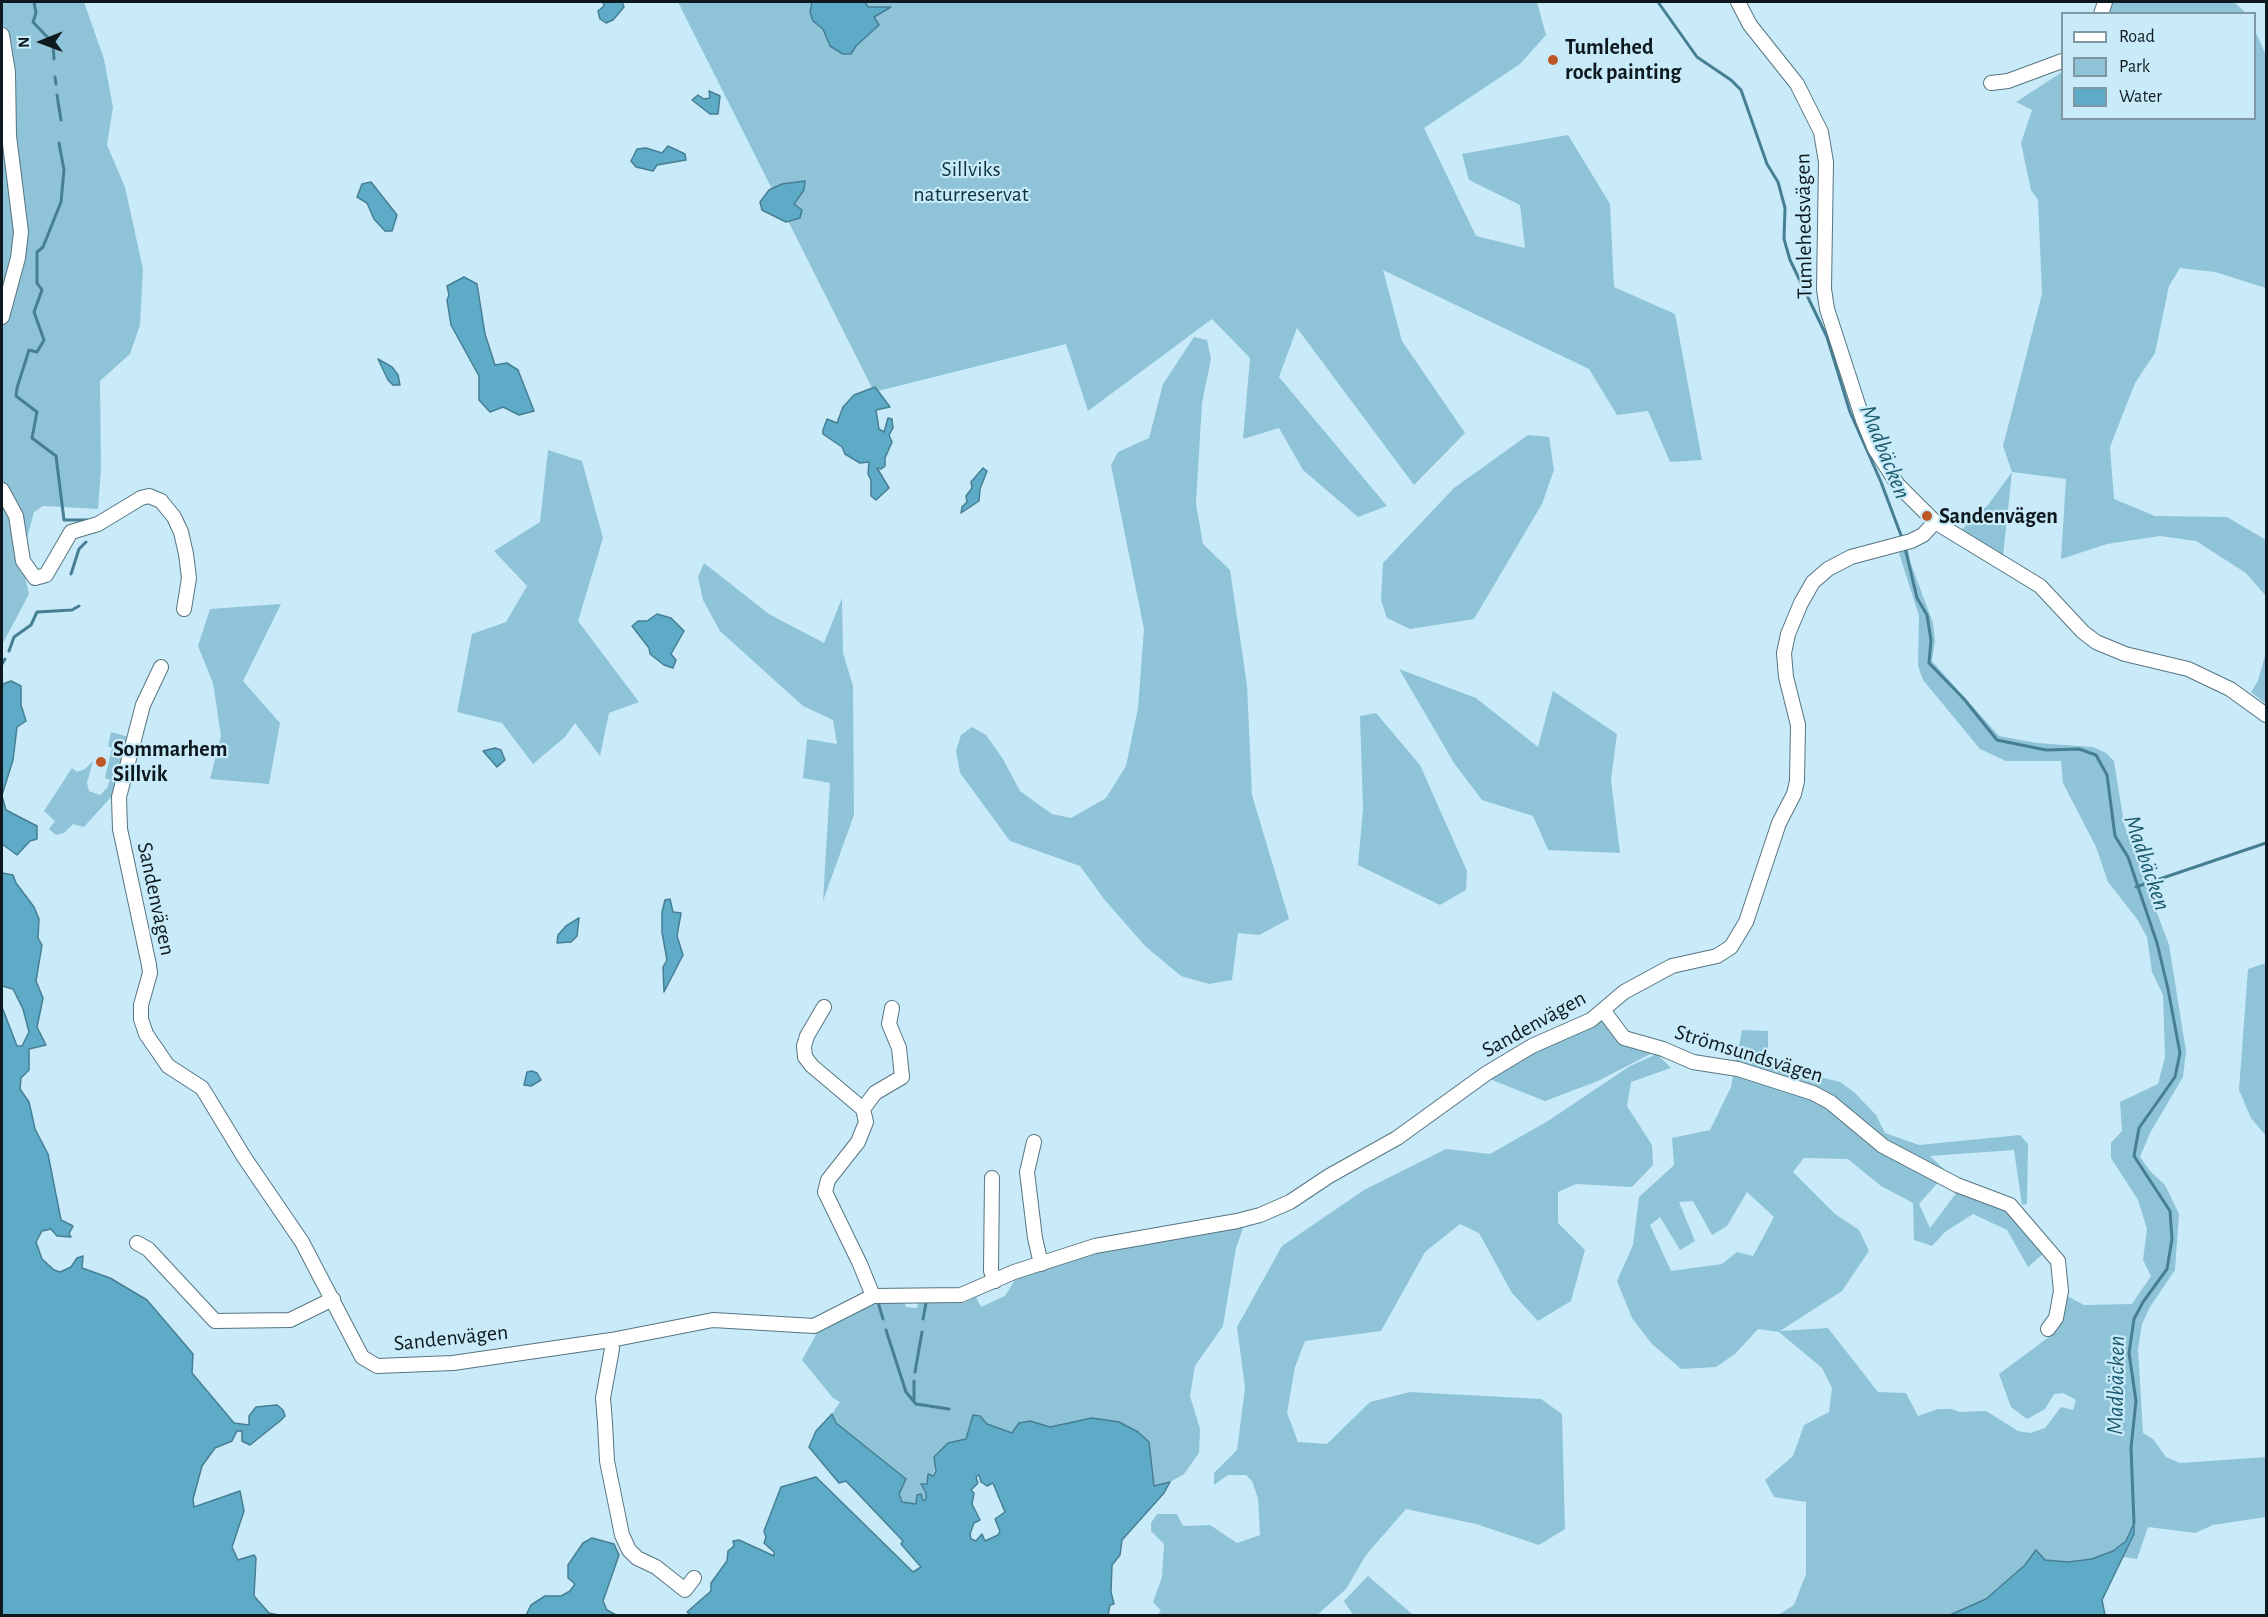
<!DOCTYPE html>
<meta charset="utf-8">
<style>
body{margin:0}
#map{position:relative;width:2268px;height:1617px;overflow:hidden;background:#c9ebf9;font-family:"Alegreya Sans",sans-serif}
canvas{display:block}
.frame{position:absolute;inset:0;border:3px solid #0d191e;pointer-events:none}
.legend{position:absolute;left:2061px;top:12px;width:195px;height:108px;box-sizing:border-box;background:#c9ebf9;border:2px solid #7e97a1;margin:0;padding:8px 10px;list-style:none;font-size:18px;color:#0d191e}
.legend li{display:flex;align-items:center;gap:12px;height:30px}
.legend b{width:30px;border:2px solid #7e97a1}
.north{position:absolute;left:12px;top:12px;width:60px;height:60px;-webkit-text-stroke:4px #c9ebf9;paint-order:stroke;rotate:269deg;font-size:16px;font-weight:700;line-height:24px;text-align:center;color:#0d191e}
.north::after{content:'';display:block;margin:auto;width:21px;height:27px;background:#0d191e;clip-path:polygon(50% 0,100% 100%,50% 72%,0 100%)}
</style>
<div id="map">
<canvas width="2268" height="1617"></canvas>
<div class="frame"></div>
<ul class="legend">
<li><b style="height:8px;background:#fff"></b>Road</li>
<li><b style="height:16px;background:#8fc3d7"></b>Park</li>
<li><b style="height:16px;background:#5eabc7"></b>Water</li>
</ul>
<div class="north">N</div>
</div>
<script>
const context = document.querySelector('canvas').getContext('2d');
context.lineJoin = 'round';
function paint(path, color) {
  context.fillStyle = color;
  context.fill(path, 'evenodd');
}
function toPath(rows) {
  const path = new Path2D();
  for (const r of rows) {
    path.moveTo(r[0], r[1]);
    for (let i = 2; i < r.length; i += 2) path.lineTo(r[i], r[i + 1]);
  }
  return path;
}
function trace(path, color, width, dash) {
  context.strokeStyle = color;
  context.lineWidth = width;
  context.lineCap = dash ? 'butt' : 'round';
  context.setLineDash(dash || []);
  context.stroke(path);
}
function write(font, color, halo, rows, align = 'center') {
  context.font = font + ' "Alegreya Sans",sans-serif';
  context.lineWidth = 4.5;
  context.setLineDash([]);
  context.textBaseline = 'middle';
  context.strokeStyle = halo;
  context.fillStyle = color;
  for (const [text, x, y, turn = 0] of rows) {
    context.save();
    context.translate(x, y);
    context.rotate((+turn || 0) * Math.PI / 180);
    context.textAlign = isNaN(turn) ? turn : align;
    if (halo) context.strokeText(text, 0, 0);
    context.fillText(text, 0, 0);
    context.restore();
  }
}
const green = toPath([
 [2,2,84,2,104,59,113,107,107,145,125,187,143,269,140,325,130,354,100,381,101,468,98,509,43,506,34,512,21,560,29,594,2,645],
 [678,2,1537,2,1546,35,1520,64,1424,128,1476,236,1525,248,1520,205,1469,180,1462,154,1568,135,1610,204,1614,287,1675,314,1702,460,1670,462,1648,411,1617,415,1589,369,1383,270,1402,341,1465,433,1414,485,1297,328,1279,377,1387,506,1358,517,1303,470,1279,428,1243,439,1250,358,1212,319,1088,411,1066,344,874,392],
 [2112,2,2234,2,2246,13,2108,14],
 [2255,31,2266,55,2266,288,2215,272,2180,268,2169,286,2155,353,2135,383,2110,447,2114,499,2155,516,2227,517,2266,540,2266,596,2246,573,2196,541,2160,536,2107,544,2061,559,2066,479,2012,472,2003,556,1960,531,1988,505,2012,472,2003,446,2042,294,2038,200,2031,190,2021,143,2032,110,2016,102,2062,72,2062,118,2254,118],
 [1194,337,1207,340,1211,359,1202,403,1196,504,1203,544,1230,570,1247,685,1252,795,1289,919,1259,935,1238,933,1232,980,1209,984,1181,976,1145,946,1104,899,1080,866,1010,841,960,773,956,751,961,735,972,727,986,735,1003,759,1020,791,1052,814,1071,818,1106,798,1126,766,1138,708,1144,629,1111,465,1118,452,1149,438,1163,384],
 [1528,435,1549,437,1554,470,1542,504,1474,619,1410,629,1387,618,1381,600,1383,563,1454,488],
 [548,450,582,461,603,538,578,621,639,702,609,713,600,756,575,723,565,737,533,764,502,723,457,712,472,634,506,622,527,586,494,551,540,522],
 [1908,549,1911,564,1933,623,1935,641,1932,661,1999,736,2037,743,2093,747,2106,753,2114,761,2124,824,2169,945,2186,1051,2183,1077,2150,1133,2140,1157,2150,1171,2165,1185,2179,1214,2175,1270,2150,1307,2142,1324,2138,1349,2143,1433,2153,1439,2166,1457,2180,1463,2266,1457,2266,1517,2213,1525,2195,1533,2148,1527,2137,1559,2123,1557,2134,1534,2130,1530,2126,1541,2113,1551,2092,1559,2068,1562,2045,1560,2036,1551,2025,1565,1986,1599,1950,1615,1778,1615,1794,1605,1806,1574,1806,1502,1774,1497,1765,1480,1793,1456,1804,1425,1829,1412,1832,1388,1822,1368,1779,1332,1758,1329,1735,1354,1716,1367,1681,1369,1651,1343,1632,1318,1617,1281,1633,1245,1639,1197,1674,1165,1672,1138,1710,1130,1731,1087,1742,1030,1768,1031,1768,1056,1781,1067,1840,1082,1855,1093,1876,1115,1885,1133,1919,1145,2020,1135,2028,1144,2027,1204,2022,1205,2014,1150,1930,1156,1947,1172,1919,1204,1930,1228,1957,1192,1979,1196,2001,1205,2046,1251,2028,1267,2007,1230,1973,1214,1945,1232,1932,1246,1914,1240,1913,1203,1881,1186,1848,1159,1804,1158,1793,1172,1835,1214,1859,1230,1869,1251,1842,1291,1780,1331,1828,1328,1878,1392,1906,1393,1918,1416,1938,1409,1951,1409,1960,1412,1986,1411,2018,1431,2030,1433,2045,1428,2061,1407,2073,1410,2076,1400,2063,1393,2054,1394,2045,1409,2027,1419,2011,1407,1999,1374,2057,1331,2067,1296,2084,1305,2132,1304,2151,1276,2143,1260,2147,1229,2138,1200,2111,1158,2111,1143,2122,1131,2120,1102,2158,1084,2165,1057,2163,995,2152,972,2147,937,2137,919,2108,882,2096,847,2063,783,2061,761,2006,761,1980,749,1923,680,1918,666,1919,616,1899,553],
 [1747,1192,1774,1217,1753,1256,1737,1252,1722,1264,1671,1271,1650,1225,1660,1217,1680,1250,1695,1241,1679,1202,1693,1201,1712,1235,1727,1226],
 [704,563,769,614,824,643,842,598,843,653,853,686,854,815,823,901,830,783,803,778,807,739,837,744,833,720,803,706,720,631,703,600,698,577],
 [281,604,243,681,280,723,269,784,210,779,221,736,213,683,198,646,210,609],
 [2266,652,2266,704,2251,692,2258,681],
 [1399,669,1476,698,1538,747,1553,691,1617,734,1611,780,1620,853,1548,850,1533,816,1482,800,1454,763],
 [1376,713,1420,765,1467,871,1466,890,1440,905,1358,865,1363,809,1360,716],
 [111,732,129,737,119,783,111,797,84,827,73,824,64,833,56,835,49,829,55,821,44,811,72,768,77,772,85,769,93,761,87,783,89,791,100,795,107,788,110,780,105,778,112,748,108,746],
 [2266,963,2266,1136,2251,1118,2239,1090,2248,969],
 [1599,1019,1605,1019,1656,1051,1598,1081,1545,1101,1487,1078,1507,1064],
 [1657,1054,1671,1068,1631,1082,1627,1106,1652,1145,1653,1165,1632,1187,1576,1184,1558,1192,1558,1223,1585,1250,1571,1301,1538,1321,1512,1293,1479,1233,1460,1224,1425,1252,1381,1331,1305,1341,1295,1367,1287,1413,1298,1442,1327,1444,1370,1402,1410,1392,1541,1399,1562,1414,1565,1529,1539,1545,1476,1524,1406,1509,1366,1555,1346,1589,1316,1616,1157,1615,1161,1611,1153,1602,1162,1577,1164,1544,1151,1531,1151,1523,1157,1514,1177,1514,1183,1526,1210,1525,1237,1543,1260,1535,1258,1498,1252,1481,1246,1475,1228,1475,1214,1485,1214,1473,1237,1450,1245,1388,1237,1327,1282,1246,1364,1190,1446,1149,1490,1154,1548,1121,1630,1066],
 [1245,1223,1236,1248,1223,1326,1195,1366,1190,1396,1200,1429,1199,1453,1184,1474,1170,1482,1154,1486,1149,1442,1092,1418,1050,1427,1030,1421,1012,1433,987,1424,980,1416,968,1430,966,1439,937,1464,929,1482,922,1484,926,1492,926,1499,924,1502,921,1494,916,1504,901,1502,899,1494,905,1479,836,1423,832,1414,840,1402,833,1398,802,1360,817,1333,868,1303,904,1299,906,1307,917,1308,919,1299,964,1303,976,1297,981,1307,1005,1296,1015,1280,1093,1251],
 [1368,1576,1412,1614,1413,1615,1353,1615,1344,1601]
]);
const water = toPath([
 [603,2,622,2,624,7,613,20,606,23,600,19,598,11,604,6,603,2],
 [812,2,865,2,868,7,891,7,874,17,879,25,856,46,851,54,843,54,830,46,823,29,813,21,810,12,812,2],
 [709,91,720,96,718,114,710,114,692,100,698,95,704,99,710,98,709,91],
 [668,146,685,154,686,160,657,165,653,171,636,167,631,161,637,149,646,148,662,153,668,146],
 [805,181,804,190,794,204,802,210,800,218,786,222,762,210,760,202,769,190,782,184,805,181],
 [371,182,397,215,392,231,385,231,374,219,367,203,357,197,362,184,371,182],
 [464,277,477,284,485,334,495,365,507,363,518,370,534,411,519,415,503,407,490,412,479,400,479,376,451,325,447,300,449,295,447,286,464,277],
 [378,359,392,367,398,375,400,385,393,385,388,380,378,359],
 [875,387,890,407,876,410,879,429,884,432,888,418,892,419,893,428,889,435,892,442,885,458,885,466,881,469,877,468,889,488,876,500,871,496,871,480,868,474,869,462,860,463,845,454,842,447,823,434,823,430,827,419,837,423,843,407,854,395,875,387],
 [983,468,987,471,980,489,979,501,961,513,962,507,967,502,966,496,972,488,971,482,983,468],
 [657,614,671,618,684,631,671,654,676,660,673,668,664,665,650,654,649,648,632,626,638,621,647,621,657,614],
 [11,681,21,686,21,705,26,721,17,727,13,760,2,795,2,693,3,684,11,681],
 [495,748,501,750,505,760,497,767,483,751,495,748],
 [2,796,6,810,37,826,37,839,30,841,17,855,2,844,2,796],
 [2,873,13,875,16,883,34,907,39,919,38,938,42,945,36,981,43,998,37,1027,46,1045,29,1049,29,1070,21,1078,20,1089,29,1102,35,1129,48,1154,61,1220,73,1226,69,1234,71,1237,57,1236,51,1229,42,1231,36,1242,42,1259,54,1270,60,1272,71,1267,77,1258,83,1256,82,1268,110,1278,147,1300,193,1354,192,1373,234,1423,249,1425,249,1416,256,1407,277,1405,283,1410,285,1416,280,1421,250,1445,242,1441,242,1431,237,1431,232,1441,215,1448,202,1466,193,1499,194,1507,240,1491,244,1511,232,1547,238,1560,254,1555,256,1558,254,1596,269,1613,279,1615,2,1615,2,1007,17,1046,22,1046,29,1032,23,1009,13,989,2,986,2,873],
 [670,899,673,912,681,913,677,936,683,955,664,992,663,967,667,960,662,932,662,912,665,900,670,899],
 [579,918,577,936,571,942,557,943,558,935,566,926,579,918],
 [532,1071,537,1073,541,1080,531,1086,524,1085,527,1072,532,1071],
 [832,1414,836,1423,906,1479,899,1494,902,1502,916,1504,917,1495,921,1494,923,1501,926,1499,926,1493,921,1484,927,1484,928,1474,933,1476,936,1471,934,1457,948,1443,966,1439,973,1415,980,1416,987,1424,1012,1433,1019,1423,1030,1421,1050,1427,1092,1418,1119,1422,1138,1432,1149,1442,1154,1486,1170,1482,1164,1493,1122,1540,1120,1555,1112,1565,1111,1592,1114,1604,1110,1605,1108,1615,692,1616,687,1612,711,1591,711,1583,727,1561,728,1551,734,1546,733,1541,739,1540,774,1556,774,1552,764,1543,766,1537,764,1531,781,1487,816,1477,913,1572,921,1567,901,1544,903,1541,846,1481,839,1483,809,1447,816,1431,832,1414],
 [979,1475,981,1482,987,1486,993,1483,1005,1512,995,1519,1000,1531,998,1535,985,1541,982,1534,976,1541,971,1539,970,1534,974,1523,980,1520,972,1504,974,1493,971,1490,978,1483,976,1477,979,1475],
 [2134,1523,2134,1534,2102,1600,2105,1615,1950,1615,1986,1599,2025,1565,2036,1550,2045,1560,2068,1562,2092,1559,2113,1551,2126,1541,2134,1523],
 [592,1538,614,1544,619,1555,603,1601,607,1610,616,1615,526,1615,531,1605,545,1596,561,1596,570,1591,575,1584,568,1578,568,1565,583,1543,592,1538]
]);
const stream = toPath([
 [34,2,36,13,33,22,53,43,54,59],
 [1658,2,1697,57,1731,80,1741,90,1767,164,1778,182,1785,208,1784,239,1790,260,1827,337,1850,412,1881,482,1902,538],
 [55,77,56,84],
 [57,95,61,120],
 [59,143,64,170,61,202,43,247,37,252,37,283,42,290,34,312,44,340,37,352,29,350,17,388,16,396,37,412,32,438,56,456,64,520,88,520],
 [1905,548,1917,598,1927,615,1931,640,1929,663,1964,699,1997,740,2046,750,2079,749,2096,755,2107,775,2115,836,2128,857,2157,943,2168,989,2180,1053,2175,1077,2139,1128,2134,1156,2170,1211,2172,1239,2167,1269,2143,1302,2134,1319,2129,1353,2136,1401,2131,1448,2134,1523],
 [71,574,79,549,86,542],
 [9,651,14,637,31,625,37,612,72,610,79,606],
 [2,664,5,659],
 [2136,887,2266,843],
 [878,1302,883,1319],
 [923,1319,926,1303],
 [886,1330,906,1392,916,1404,949,1409],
 [915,1372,922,1332],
 [914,1381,914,1400]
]);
const minor = toPath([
 [1738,2,1750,25,1797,84,1821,132,1826,162,1824,289,1827,309,1863,420,1875,449,1898,485,1935,522,2040,586,2083,632,2096,642,2125,654,2188,669,2230,689,2266,715],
 [2101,14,2105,2],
 [2,35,8,72,9,136,21,232,18,258,2,317],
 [1991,83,2008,81,2062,61],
 [2,490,16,516,23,561,35,578,46,575,71,532,98,524,141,498,149,496,161,501,174,517,181,532,186,554,189,578,184,609],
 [161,667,143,705,119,797,120,829,149,965,150,973,141,1005,141,1019,146,1034,168,1066,202,1088,207,1096,244,1157,302,1242,362,1357,377,1366,453,1363,611,1340,713,1320,814,1326,873,1296,961,1295,1014,1272,1095,1246,1237,1221,1260,1215,1290,1202,1329,1176,1397,1138,1487,1073,1532,1046,1591,1020,1624,992,1672,966,1717,956,1731,947,1746,922,1779,823,1794,794,1797,781,1798,725,1786,677,1784,653,1788,634,1801,603,1813,582,1828,569,1851,557,1911,541,1923,535,1935,522],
 [824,1007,807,1036,804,1046,805,1057,812,1066,863,1109,866,1122,858,1142,828,1180,825,1192,860,1264,873,1296],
 [1603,1010,1624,1038,1663,1049,1693,1062,1738,1069,1813,1093,1830,1102,1883,1146,1957,1185,2010,1205,2058,1261,2061,1291,2056,1318,2048,1329],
 [863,1109,875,1093,902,1077,899,1048,889,1024,892,1008],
 [1034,1142,1027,1172,1035,1238,1041,1264],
 [992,1178,991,1271,995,1281],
 [137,1243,148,1249,215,1321,290,1320,333,1299],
 [611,1340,612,1349,603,1398,605,1423,607,1461,622,1535,629,1550,637,1558,656,1567,685,1590,694,1578]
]);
const markers = [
 [1553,60,6,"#bd5826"],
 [1927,516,6,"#bd5826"],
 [101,762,6,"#bd5826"]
];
const poiNames = [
 ["Tumlehed",1565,47],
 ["rock painting",1565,72],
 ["Sandenvägen",1939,516],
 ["Sommarhem",113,749],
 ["Sillvik",113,774]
];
const parkNames = [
 ["Sillviks",971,169],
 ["naturreservat",971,194]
];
const streetNames = [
 ["Tumlehedsvägen",1804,226,-91],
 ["Sandenvägen",156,899,78],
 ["Sandenvägen",1534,1024,-29],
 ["Strömsundsvägen",1749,1054,17],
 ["Sandenvägen",451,1338,-6]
];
const waterNames = [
 ["Madbäcken",1885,452,68],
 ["Madbäcken",2147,863,71],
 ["Madbäcken",2116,1385,-89]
];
paint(green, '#8fc3d7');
paint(water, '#5eabc7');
trace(water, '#467f94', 1.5);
trace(stream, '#467f94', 3);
trace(minor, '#567581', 16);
trace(minor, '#fff', 14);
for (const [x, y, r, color] of markers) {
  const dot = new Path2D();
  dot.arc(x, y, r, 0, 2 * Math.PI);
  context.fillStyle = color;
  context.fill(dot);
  trace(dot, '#c9ebf9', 2);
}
write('bold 22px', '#0d191e', '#c9ebf9', poiNames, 'left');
write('22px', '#0d323e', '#c9ebf9', parkNames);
write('22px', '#0d191e', '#c9ebf9', streetNames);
write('italic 24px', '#1b596d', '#c9ebf9', waterNames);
</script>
